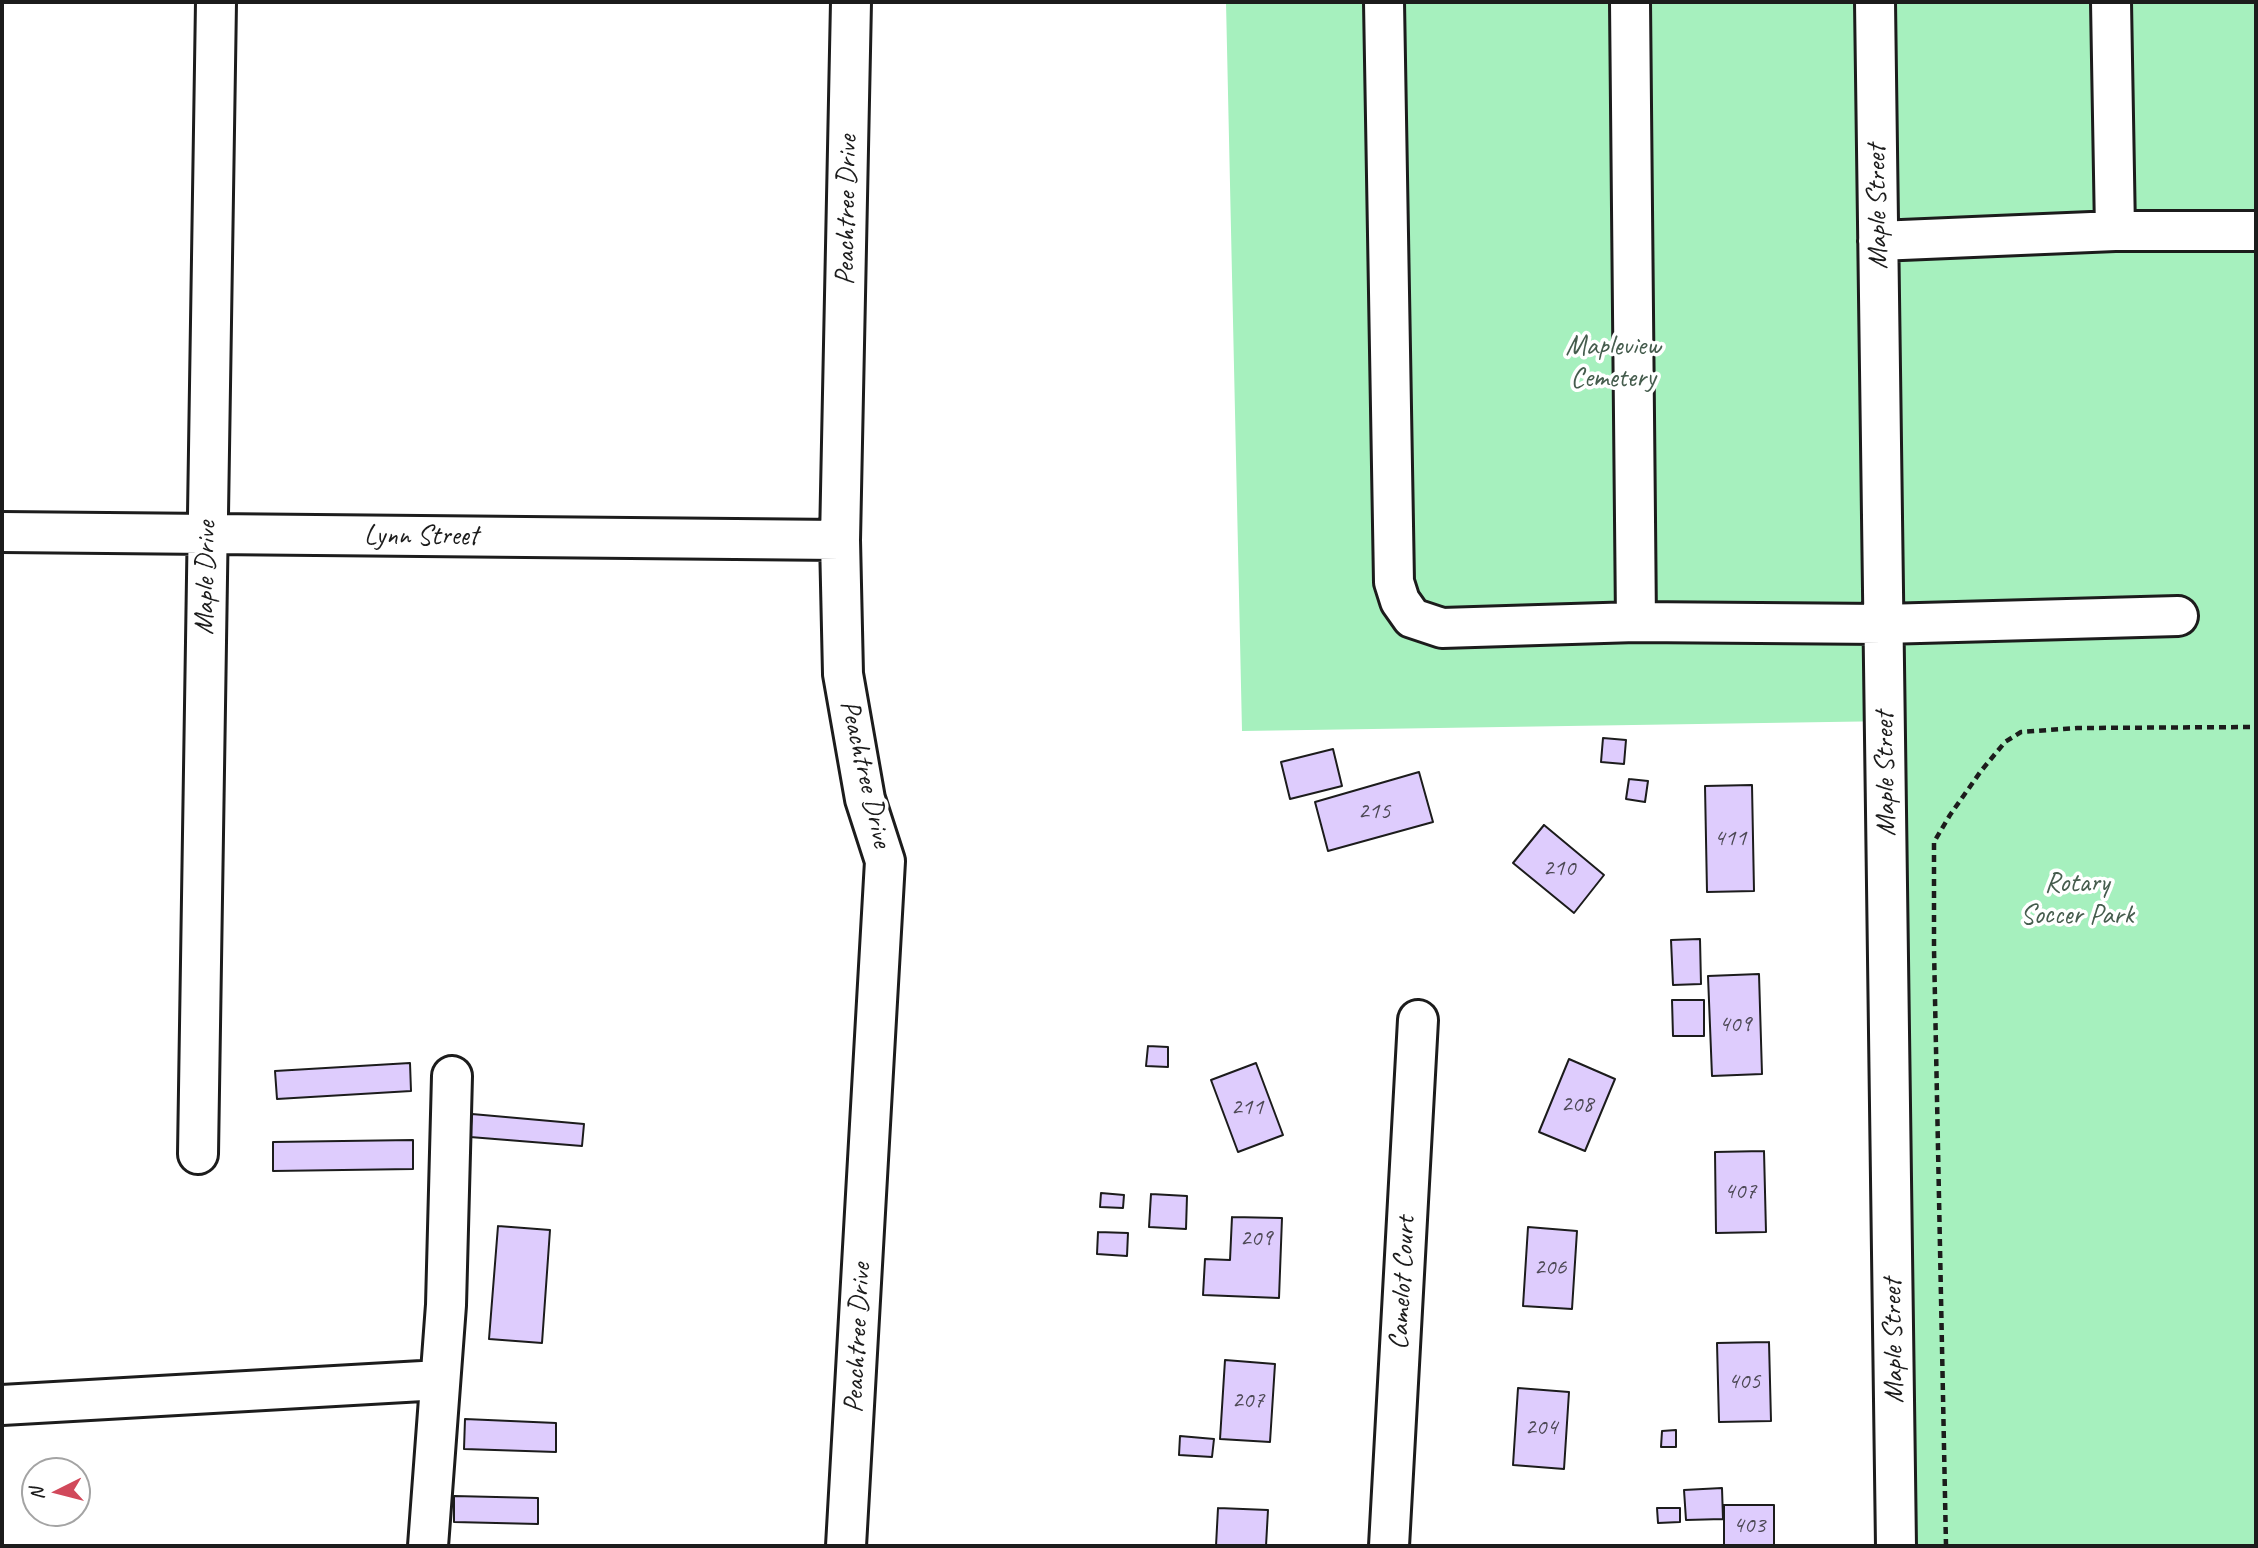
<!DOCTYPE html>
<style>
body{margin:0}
#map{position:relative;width:2258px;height:1548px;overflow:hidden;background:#fff;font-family:Caveat,sans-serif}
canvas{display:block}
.frame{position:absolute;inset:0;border:4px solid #1c1c1c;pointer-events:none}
.north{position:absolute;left:21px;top:1457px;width:70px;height:70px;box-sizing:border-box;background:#fff;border:2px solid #a4a4a4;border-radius:50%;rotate:264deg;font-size:19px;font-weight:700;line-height:28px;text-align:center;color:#1c1c1c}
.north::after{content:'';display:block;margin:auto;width:24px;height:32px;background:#d1495b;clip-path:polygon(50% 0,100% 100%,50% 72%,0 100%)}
</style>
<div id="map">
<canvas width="2258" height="1548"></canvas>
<div class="frame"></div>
<div class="north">N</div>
</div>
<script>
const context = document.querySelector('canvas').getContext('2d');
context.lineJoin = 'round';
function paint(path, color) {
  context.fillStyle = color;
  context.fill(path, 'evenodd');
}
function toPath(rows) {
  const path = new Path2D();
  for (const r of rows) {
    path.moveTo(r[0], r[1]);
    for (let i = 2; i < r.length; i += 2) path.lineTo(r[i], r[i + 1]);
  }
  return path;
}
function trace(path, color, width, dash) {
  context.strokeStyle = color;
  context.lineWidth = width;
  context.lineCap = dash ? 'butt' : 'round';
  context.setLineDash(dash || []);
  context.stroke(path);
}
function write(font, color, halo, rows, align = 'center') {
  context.font = font + ' Caveat,sans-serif';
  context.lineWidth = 7;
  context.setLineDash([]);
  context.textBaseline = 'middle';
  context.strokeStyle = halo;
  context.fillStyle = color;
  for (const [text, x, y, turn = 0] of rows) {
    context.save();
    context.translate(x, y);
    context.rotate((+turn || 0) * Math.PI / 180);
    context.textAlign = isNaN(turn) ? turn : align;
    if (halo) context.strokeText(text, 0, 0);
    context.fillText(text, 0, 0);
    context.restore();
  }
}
const green = toPath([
 [1226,2,2256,2,2256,1546,1912,1546,1894,721,1242,731]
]);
const building = toPath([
 [1603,738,1626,740,1624,764,1601,762,1603,738],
 [1333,749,1342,786,1290,799,1281,762,1333,749],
 [1419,772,1433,822,1328,851,1315,802,1419,772],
 [1629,779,1648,781,1645,802,1626,799,1629,779],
 [1752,785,1754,891,1707,892,1705,786,1752,785],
 [1544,825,1604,875,1574,913,1513,863,1544,825],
 [1700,939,1701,984,1673,985,1671,940,1700,939],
 [1759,974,1762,1074,1712,1076,1708,976,1759,974],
 [1672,1000,1704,1000,1704,1036,1673,1036,1672,1000],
 [1148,1046,1168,1047,1168,1067,1146,1066,1148,1046],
 [1569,1059,1615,1079,1585,1151,1539,1132,1569,1059],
 [410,1063,411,1091,277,1099,275,1071,410,1063],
 [1256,1063,1283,1135,1238,1152,1211,1080,1256,1063],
 [472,1114,584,1124,582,1146,470,1137,472,1114],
 [413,1140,413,1169,273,1171,273,1142,413,1140],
 [1764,1151,1766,1232,1716,1233,1715,1152,1764,1151],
 [1101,1193,1124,1195,1123,1208,1100,1207,1101,1193],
 [1151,1194,1187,1196,1186,1229,1149,1227,1151,1194],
 [1232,1217,1282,1218,1279,1298,1203,1295,1205,1259,1230,1260,1232,1217],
 [498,1226,550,1230,542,1343,489,1339,498,1226],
 [1528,1227,1577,1231,1572,1309,1523,1306,1528,1227],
 [1098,1232,1128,1233,1127,1256,1097,1254,1098,1232],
 [1769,1342,1771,1421,1719,1422,1717,1343,1769,1342],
 [1225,1360,1275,1364,1270,1442,1220,1439,1225,1360],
 [1518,1388,1569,1392,1564,1469,1513,1465,1518,1388],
 [465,1419,556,1423,556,1452,464,1449,465,1419],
 [1676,1430,1676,1447,1661,1447,1662,1431,1676,1430],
 [1180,1436,1214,1439,1212,1457,1179,1455,1180,1436],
 [1722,1488,1723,1519,1686,1520,1684,1490,1722,1488],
 [454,1496,538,1498,538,1524,454,1522,454,1496],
 [1724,1505,1774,1505,1774,1546,1724,1546,1724,1505],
 [1218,1508,1268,1510,1266,1546,1216,1546,1218,1508],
 [1657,1508,1680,1508,1680,1522,1658,1523,1657,1508]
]);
const path = toPath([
 [1946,1546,1934,949,1934,842,1950,815,1981,771,2005,742,2021,732,2077,728,2256,727]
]);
const minor = toPath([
 [1384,2,1394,582,1400,601,1412,618,1442,628,1636,622,1630,2],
 [1875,2,1896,1546],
 [2111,2,2115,231],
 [1878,241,2115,231,2256,231],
 [2,532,840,540],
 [1636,622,1883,624,2178,616],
 [198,1154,216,2],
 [2,1405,440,1380],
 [428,1546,446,1305,452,1076],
 [846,1546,885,861,865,799,843,674,840,540,851,2],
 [1389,1546,1418,1020]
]);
const numberNames = [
 ["215",1374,812],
 ["411",1730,839],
 ["210",1559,869],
 ["409",1735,1025],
 ["208",1577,1105],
 ["211",1247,1108],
 ["407",1740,1192],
 ["209",1256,1239],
 ["206",1550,1268],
 ["405",1744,1382],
 ["207",1248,1401],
 ["204",1541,1428],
 ["403",1749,1526]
];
const streetNames = [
 ["Maple Street",1878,207,-91],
 ["Peachtree Drive",847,210,-89],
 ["Lynn Street",421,537],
 ["Maple Drive",206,578,-89],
 ["Peachtree Drive",865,774,77],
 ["Maple Street",1886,774,-91],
 ["Camelot Court",1403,1283,-87],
 ["Peachtree Drive",858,1338,-87],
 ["Maple Street",1894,1341,-91]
];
const parkNames = [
 ["Mapleview",1613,347],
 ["Cemetery",1613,379],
 ["Rotary",2077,884],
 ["Soccer Park",2077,916]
];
paint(green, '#a6f0be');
paint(building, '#deccfd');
trace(building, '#1c1c1c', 2);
trace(minor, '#1c1c1c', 44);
trace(path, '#1c1c1c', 4.5, [7, 5]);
trace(minor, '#fff', 38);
write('24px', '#4c4854', null, numberNames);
write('28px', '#1c1c1c', '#fff', streetNames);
write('28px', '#455c4d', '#fff', parkNames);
</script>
